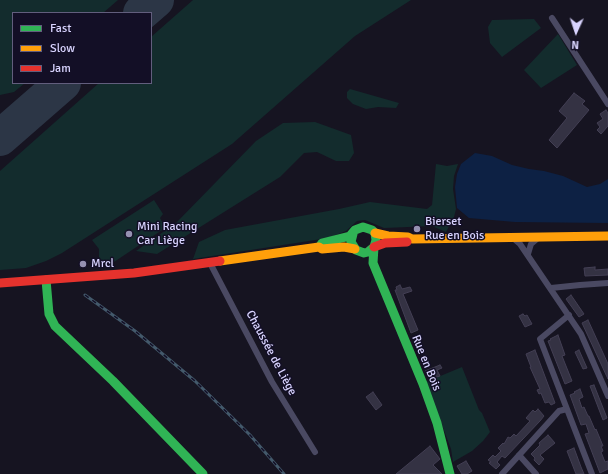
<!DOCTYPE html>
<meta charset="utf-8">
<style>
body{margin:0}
#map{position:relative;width:608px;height:474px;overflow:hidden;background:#161421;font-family:Signika,sans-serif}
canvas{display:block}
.legend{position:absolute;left:12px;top:12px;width:140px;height:72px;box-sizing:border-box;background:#130f26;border:1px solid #625e7d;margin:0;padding:5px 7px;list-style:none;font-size:12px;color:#d9d4ff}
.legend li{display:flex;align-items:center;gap:8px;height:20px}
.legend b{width:20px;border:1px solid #625e7d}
.north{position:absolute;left:556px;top:12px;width:40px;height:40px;-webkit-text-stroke:3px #130f26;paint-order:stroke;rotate:183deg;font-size:11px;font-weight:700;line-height:16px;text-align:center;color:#d9d4ff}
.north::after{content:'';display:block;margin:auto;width:14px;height:18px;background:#d9d4ff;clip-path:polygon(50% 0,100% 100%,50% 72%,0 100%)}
</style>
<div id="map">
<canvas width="608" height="474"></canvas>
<ul class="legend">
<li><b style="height:5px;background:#30b455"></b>Fast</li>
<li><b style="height:5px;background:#ff9f0a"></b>Slow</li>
<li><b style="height:5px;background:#e5322d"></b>Jam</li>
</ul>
<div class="north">N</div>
</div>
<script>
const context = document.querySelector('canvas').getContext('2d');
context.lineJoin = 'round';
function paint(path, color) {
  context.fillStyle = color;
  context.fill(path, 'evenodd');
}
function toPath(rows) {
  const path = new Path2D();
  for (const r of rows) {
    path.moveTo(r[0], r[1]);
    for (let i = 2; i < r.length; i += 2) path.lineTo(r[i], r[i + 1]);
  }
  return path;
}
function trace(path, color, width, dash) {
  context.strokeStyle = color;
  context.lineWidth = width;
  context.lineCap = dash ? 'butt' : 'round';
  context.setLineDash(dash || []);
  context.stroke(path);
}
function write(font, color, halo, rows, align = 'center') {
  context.font = font + ' Signika,sans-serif';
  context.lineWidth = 3;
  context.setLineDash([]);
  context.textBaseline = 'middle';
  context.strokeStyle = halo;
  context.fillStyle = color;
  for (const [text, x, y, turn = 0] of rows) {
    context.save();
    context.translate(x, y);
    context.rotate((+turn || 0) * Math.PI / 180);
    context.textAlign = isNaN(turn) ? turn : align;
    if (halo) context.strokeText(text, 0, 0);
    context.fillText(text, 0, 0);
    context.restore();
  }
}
const green = toPath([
 [0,0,118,0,103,13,13,13,13,83,25,83,14,92,0,95],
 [193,0,411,0,355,36,232,144,62,253,46,261,26,268,0,270,0,171,99,83,151,83,151,37],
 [534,19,541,28,502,57,490,43,488,27,492,20],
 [558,34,577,65,541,88,524,70],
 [350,89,399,103,396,108,378,107,366,109,353,104,347,98,347,92],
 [315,122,351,135,354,153,349,161,336,161,317,152,304,153,280,177,157,254,136,251,176,223,256,141,283,123],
 [436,164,447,166,458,164,454,176,453,189,456,209,454,217,446,232,432,226,384,228,365,220,357,221,346,231,328,238,193,259,199,242,225,230,339,209,370,202,427,209,432,205],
 [154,200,163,214,160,218,165,228,114,262,108,263,101,260,99,257,99,249,92,240],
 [462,367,479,410,482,413,490,432,483,441,472,451,453,462,451,449,426,382]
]);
const water = toPath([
 [475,153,492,156,512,165,529,169,544,171,563,176,587,187,600,184,608,179,608,223,515,222,469,218,457,208,455,187,457,174,461,164]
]);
const taxiway = toPath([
 [0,124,12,122,22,117,62,84]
]);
const runway = toPath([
 [141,13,156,0],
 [0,138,63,83]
]);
const building = toPath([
 [574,93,585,101,582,104,589,110,557,148,549,140,567,118,559,111,574,93],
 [606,110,608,113,608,126,601,134,597,130,600,127,597,123,603,119,600,114,606,110],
 [595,267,595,270,608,269,608,275,585,276,584,268,595,267],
 [400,285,402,289,410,287,412,291,403,294,418,330,411,333,395,290,397,290,396,287,400,285],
 [571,295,584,314,579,317,566,299,571,295],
 [523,314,525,316,527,315,532,324,525,327,519,316,523,314],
 [588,320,608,364,608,379,582,323,588,320],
 [558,335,565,355,562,356,572,381,565,384,548,341,551,340,550,339,558,335],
 [535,350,555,403,551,405,549,402,545,403,541,393,539,394,537,390,540,389,530,367,531,367,526,354,535,350],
 [579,350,587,368,583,369,575,352,579,350],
 [440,365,442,368,437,370,440,376,433,378,431,373,427,374,425,371,440,365],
 [594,385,607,418,603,420,590,386,594,385],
 [580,389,583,397,579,399,582,408,584,407,588,416,589,416,595,430,596,429,603,446,601,446,603,451,601,452,605,462,608,461,608,469,600,473,585,434,589,433,586,424,581,425,570,395,575,393,574,392,580,389],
 [373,392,382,405,376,410,366,397,373,392],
 [538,409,544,416,540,421,505,458,502,456,497,462,500,465,496,469,489,463,491,462,488,460,493,455,495,457,501,451,498,448,503,443,504,444,508,437,510,438,514,434,516,436,530,421,526,418,533,410,535,412,538,409],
 [548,435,555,443,540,455,544,459,539,465,534,460,535,458,531,454,540,445,539,443,548,435],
 [430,446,440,459,433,465,442,474,396,474,430,446],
 [574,448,581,467,584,474,576,474,567,451,574,448],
 [466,461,472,471,467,474,462,474,457,466,466,461]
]);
const street = toPath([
 [552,18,608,104],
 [513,238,520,244,581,334,608,396],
 [528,254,531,244,538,238],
 [210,263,272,382,315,452],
 [551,288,580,285,608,283],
 [569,315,540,339,592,474],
 [519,455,536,474],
 [502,474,559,411,567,409]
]);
const fast = toPath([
 [320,246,322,243,350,236,355,230,363,227,372,230,375,233,376,240,374,247,368,252,364,253,356,250,351,242,353,234],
 [374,247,373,263,423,384,437,423,450,474],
 [46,280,49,314,55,326,113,381,203,474]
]);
const slow = toPath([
 [375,233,388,236,408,237,412,239,608,236],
 [220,261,319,247,322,249,344,247,355,249]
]);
const jam = toPath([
 [374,247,385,243,407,242],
 [0,283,134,273,220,261]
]);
const rail = toPath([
 [85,295,135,331,195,381,250,435,284,474]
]);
const markers = [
 [417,229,4,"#9591b1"],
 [129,234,4,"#9591b1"],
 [83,264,4,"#9591b1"]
];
const poiNames = [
 ["Bierset",425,222],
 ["Rue en Bois",425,236],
 ["Mini Racing",137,227],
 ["Car Liège",137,241],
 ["Mrcl",91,264]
];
const streetNames = [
 ["Chaussée de Liège",271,353,62],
 ["Rue en Bois",426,363,68]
];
paint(green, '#132c2d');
paint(water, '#0d2144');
trace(taxiway, '#2c3646', 14);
trace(runway, '#2c3646', 36);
paint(building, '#343243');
trace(building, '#433f54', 1);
trace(street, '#4a4962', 6);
trace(fast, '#30b455', 9);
trace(slow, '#ff9f0a', 9);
trace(jam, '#e5322d', 9);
trace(rail, '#43596b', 3);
trace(rail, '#130f26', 1.5, [4.5]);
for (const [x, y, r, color] of markers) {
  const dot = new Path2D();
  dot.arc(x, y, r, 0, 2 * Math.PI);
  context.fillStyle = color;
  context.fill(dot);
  trace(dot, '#130f26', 1.5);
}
write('12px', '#d9d4ff', '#130f26', poiNames, 'left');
write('12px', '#d9d4ff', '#130f26', streetNames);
</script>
